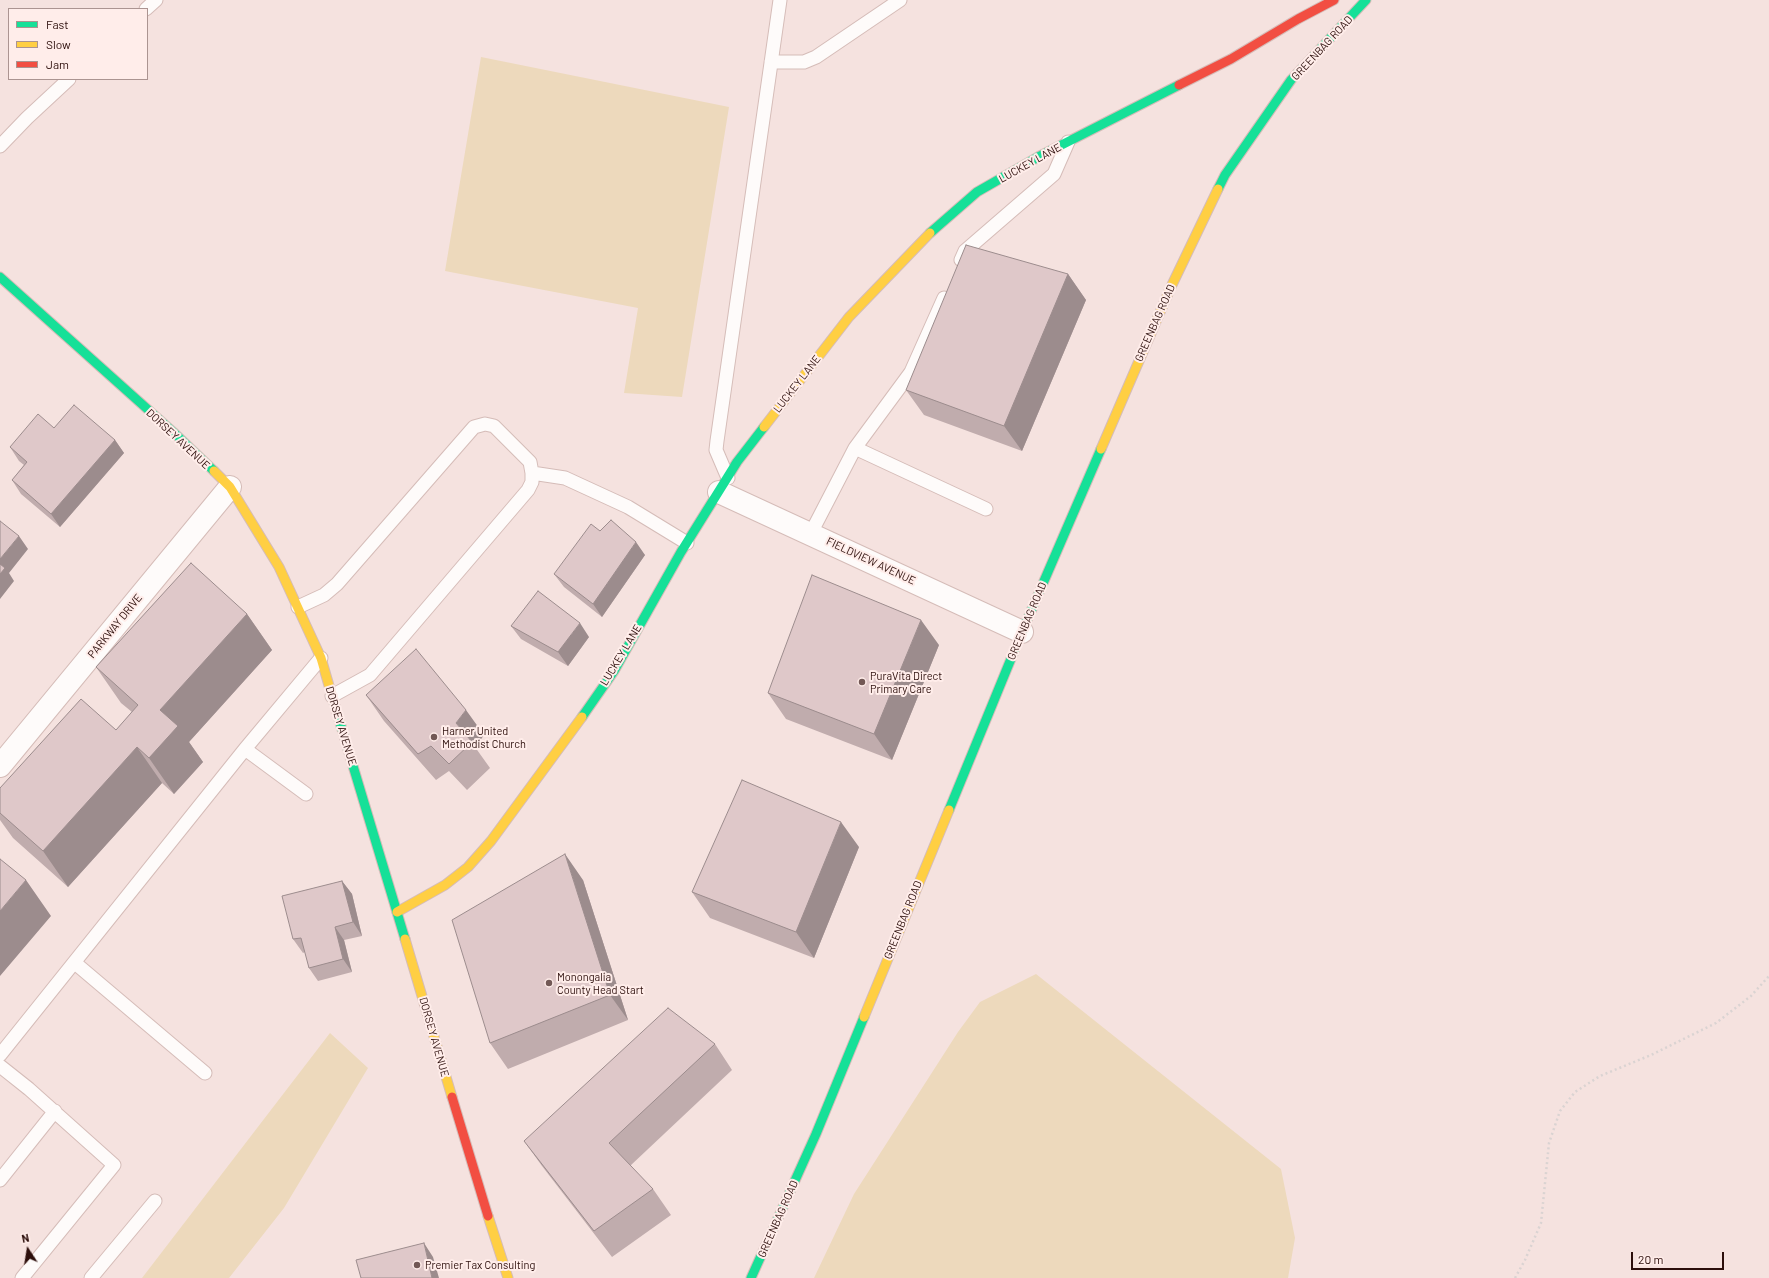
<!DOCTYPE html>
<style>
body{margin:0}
#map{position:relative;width:1769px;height:1278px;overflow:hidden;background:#f5e2df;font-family:Barlow,sans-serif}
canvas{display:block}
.legend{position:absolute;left:8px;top:8px;width:140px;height:72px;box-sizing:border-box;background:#ffedea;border:1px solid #ab9491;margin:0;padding:5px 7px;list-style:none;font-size:12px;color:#2c0e0b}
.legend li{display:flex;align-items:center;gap:8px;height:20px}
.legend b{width:20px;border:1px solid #ab9491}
.north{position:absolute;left:8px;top:1230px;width:40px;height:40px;-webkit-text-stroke:3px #ffedea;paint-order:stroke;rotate:348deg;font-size:11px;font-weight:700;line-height:16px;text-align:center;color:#2c0e0b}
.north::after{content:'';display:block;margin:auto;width:14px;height:18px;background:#2c0e0b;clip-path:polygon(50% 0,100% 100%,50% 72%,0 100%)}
.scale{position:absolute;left:1631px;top:1252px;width:93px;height:18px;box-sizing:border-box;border:2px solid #2c0e0b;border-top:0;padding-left:5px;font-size:12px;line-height:14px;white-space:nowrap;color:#2c0e0b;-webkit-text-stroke:3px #ffedea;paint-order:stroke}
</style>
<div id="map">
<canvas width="1769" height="1278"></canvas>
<ul class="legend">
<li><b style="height:5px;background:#16e098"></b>Fast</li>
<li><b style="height:5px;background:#ffcf43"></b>Slow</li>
<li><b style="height:5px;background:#f24e42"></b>Jam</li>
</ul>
<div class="north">N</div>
<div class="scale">20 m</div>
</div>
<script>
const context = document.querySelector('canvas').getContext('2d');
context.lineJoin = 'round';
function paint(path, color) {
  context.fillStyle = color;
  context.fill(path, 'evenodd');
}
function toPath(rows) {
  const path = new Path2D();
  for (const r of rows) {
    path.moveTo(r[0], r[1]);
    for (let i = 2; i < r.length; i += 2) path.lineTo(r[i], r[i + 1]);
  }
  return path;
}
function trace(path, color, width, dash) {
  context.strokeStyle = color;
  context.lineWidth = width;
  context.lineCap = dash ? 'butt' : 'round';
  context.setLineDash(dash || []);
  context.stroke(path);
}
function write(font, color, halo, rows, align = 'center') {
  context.font = font + ' Barlow,sans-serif';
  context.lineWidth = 4;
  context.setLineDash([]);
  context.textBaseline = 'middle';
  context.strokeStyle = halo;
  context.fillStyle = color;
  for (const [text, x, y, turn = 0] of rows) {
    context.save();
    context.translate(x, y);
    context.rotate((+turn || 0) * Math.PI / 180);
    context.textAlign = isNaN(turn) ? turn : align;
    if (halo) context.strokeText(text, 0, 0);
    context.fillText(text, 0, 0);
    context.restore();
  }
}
const green = toPath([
 [481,57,729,107,682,397,624,393,638,308,445,271],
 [1036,974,1281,1169,1295,1238,1288,1278,814,1278,854,1194,958,1032,980,1002],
 [330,1033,368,1068,284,1208,229,1278,142,1278]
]);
const path = toPath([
 [1515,1278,1525,1260,1541,1223,1549,1143,1560,1111,1575,1092,1600,1076,1651,1055,1716,1023,1751,996,1769,976]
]);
const lane = toPath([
 [146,9,156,0],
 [771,62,804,62,816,57,900,0],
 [0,146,27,118,69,79],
 [961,260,965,251,1054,174,1068,142],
 [855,448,911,372,944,298],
 [532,473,565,478,628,507,687,543],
 [728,478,716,450,717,441,780,0],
 [811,533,855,448,986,509],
 [298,607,324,595,337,584,474,427,485,424,494,426,530,462,532,473,532,482,528,490,370,675,332,696],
 [245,749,306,794],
 [75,963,205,1073],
 [0,1055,245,749,321,658],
 [0,1066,29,1089,114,1165,22,1278],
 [0,1180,55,1111],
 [91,1278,155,1201]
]);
const street = toPath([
 [719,492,1022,632],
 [0,766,230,487]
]);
const fast = toPath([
 [1218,189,1225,175,1291,80,1366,0],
 [930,233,977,192,1038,157,1179,85],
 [0,277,173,432,214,471],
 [332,696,405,939],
 [582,717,614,671,681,552,737,462,764,427],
 [949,810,1022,632,1101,449],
 [751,1278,816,1134,864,1017]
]);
const slow = toPath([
 [764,427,849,317,930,233],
 [1101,449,1170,289,1218,189],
 [214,471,230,487,279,567,321,658,332,696],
 [397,912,445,885,468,867,491,841,582,717],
 [405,939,452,1097],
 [864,1017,949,810],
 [488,1216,508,1278]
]);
const jam = toPath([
 [1179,85,1231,59,1298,19,1334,0],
 [452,1097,488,1216]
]);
const wall = toPath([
 [1068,274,1086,300,1022,451,924,415,906,390],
 [54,428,115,440,124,453,60,527,21,494,12,480,24,465,19,461,10,447],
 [600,531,645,555,602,617,564,587,554,574],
 [247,614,272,650,189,742,203,762,174,794,162,783,68,887,13,838,0,820,0,788,116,730,132,712,121,703,96,667],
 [511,626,589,637,568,666,521,639],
 [939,645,892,760,786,719,768,693],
 [366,695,484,735,475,747,490,768,467,790,449,771,436,780,384,721],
 [859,847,814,958,710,918,692,892],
 [583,880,628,1020,508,1069,490,1043],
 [342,881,352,894,362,936,344,940,352,972,318,981,309,968,305,952,303,953,293,939],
 [715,1044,732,1070,630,1166,653,1189,671,1215,612,1257,542,1166,524,1141]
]);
const shadedWall = toPath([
 [1068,274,1086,300,1022,451,1004,426],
 [115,440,124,453,60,527,51,514],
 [19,536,28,549,9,573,14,581,0,599,0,559],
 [636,542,645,555,602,617,593,604],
 [247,614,272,650,189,742,203,762,174,794,149,758,160,710],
 [921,620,939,645,892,760,874,734],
 [580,623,589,637,568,666,558,652],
 [466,710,484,735,475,747,472,742,456,723],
 [137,747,162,783,68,887,43,851],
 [841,822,859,847,814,958,796,932],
 [565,854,583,880,628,1020,610,995],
 [26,880,51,916,0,976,0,911],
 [342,881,352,894,362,936,353,922],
 [335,927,344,940,352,972,343,959],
 [424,1243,433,1257,439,1278,432,1278]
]);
const building = toPath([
 [966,245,1068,274,1004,426,906,390,966,245],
 [74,405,115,440,51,514,12,480,27,462,10,447,38,414,54,428,74,405],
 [611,520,636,542,593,604,554,574,591,524,600,531,611,520],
 [0,521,19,536,0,559,0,521],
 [191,563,247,614,160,710,178,726,149,758,137,747,43,851,0,813,0,788,81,699,116,730,138,705,96,667,191,563],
 [0,564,5,568,0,574,0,564],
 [812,575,921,620,874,734,768,693,812,575],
 [538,591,580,623,558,652,511,626,538,591],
 [416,649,466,710,456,723,472,742,449,764,431,746,418,754,366,695,416,649],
 [742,780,841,822,796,932,692,892,742,780],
 [565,854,610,995,490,1043,452,920,565,854],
 [0,859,26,880,0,911,0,859],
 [342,881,353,922,335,927,343,959,309,968,301,938,293,939,282,896,342,881],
 [668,1008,715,1044,609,1143,653,1189,594,1231,524,1141,668,1008],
 [424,1243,432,1278,361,1278,356,1260,424,1243]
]);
const markers = [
 [862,682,4,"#725855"],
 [434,737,4,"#725855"],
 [549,983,4,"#725855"],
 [417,1265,4,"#725855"]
];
const streetNames = [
 ["GREENBAG ROAD",1322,48,-47],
 ["LUCKEY LANE",1030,163,-29],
 ["GREENBAG ROAD",1155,323,-66],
 ["LUCKEY LANE",797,384,-52],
 ["DORSEY AVENUE",178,439,43],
 ["FIELDVIEW AVENUE",871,561,25],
 ["GREENBAG ROAD",1027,621,-67],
 ["PARKWAY DRIVE",115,626,-51],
 ["LUCKEY LANE",621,655,-59],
 ["DORSEY AVENUE",341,726,73],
 ["GREENBAG ROAD",903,920,-68],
 ["DORSEY AVENUE",434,1037,74],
 ["GREENBAG ROAD",778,1219,-66]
];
const poiNames = [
 ["PuraVita Direct",870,676],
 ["Primary Care",870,689],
 ["Harner United",442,731],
 ["Methodist Church",442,744],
 ["Monongalia",557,977],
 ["County Head Start",557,990],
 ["Premier Tax Consulting",425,1265]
];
paint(green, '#edd9bc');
trace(lane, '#d5bcb8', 15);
trace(street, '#d5bcb8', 24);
trace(fast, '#d5bcb8', 11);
trace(slow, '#d5bcb8', 11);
trace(jam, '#d5bcb8', 11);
trace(path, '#dad3d2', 2.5, [2, 3]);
trace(lane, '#fefbfa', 13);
trace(street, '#fefbfa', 22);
trace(fast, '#16e098', 9);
trace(slow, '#ffcf43', 9);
trace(jam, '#f24e42', 9);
paint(wall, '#c0acad');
paint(shadedWall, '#9c8c8d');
paint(building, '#dfc8c9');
trace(building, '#9c8c8d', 1);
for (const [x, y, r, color] of markers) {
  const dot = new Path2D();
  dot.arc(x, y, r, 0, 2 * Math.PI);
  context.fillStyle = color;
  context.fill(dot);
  trace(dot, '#ffedea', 1.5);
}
write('11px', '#2c0e0b', '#ffedea', streetNames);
write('11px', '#2c0e0b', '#ffedea', poiNames, 'left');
</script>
